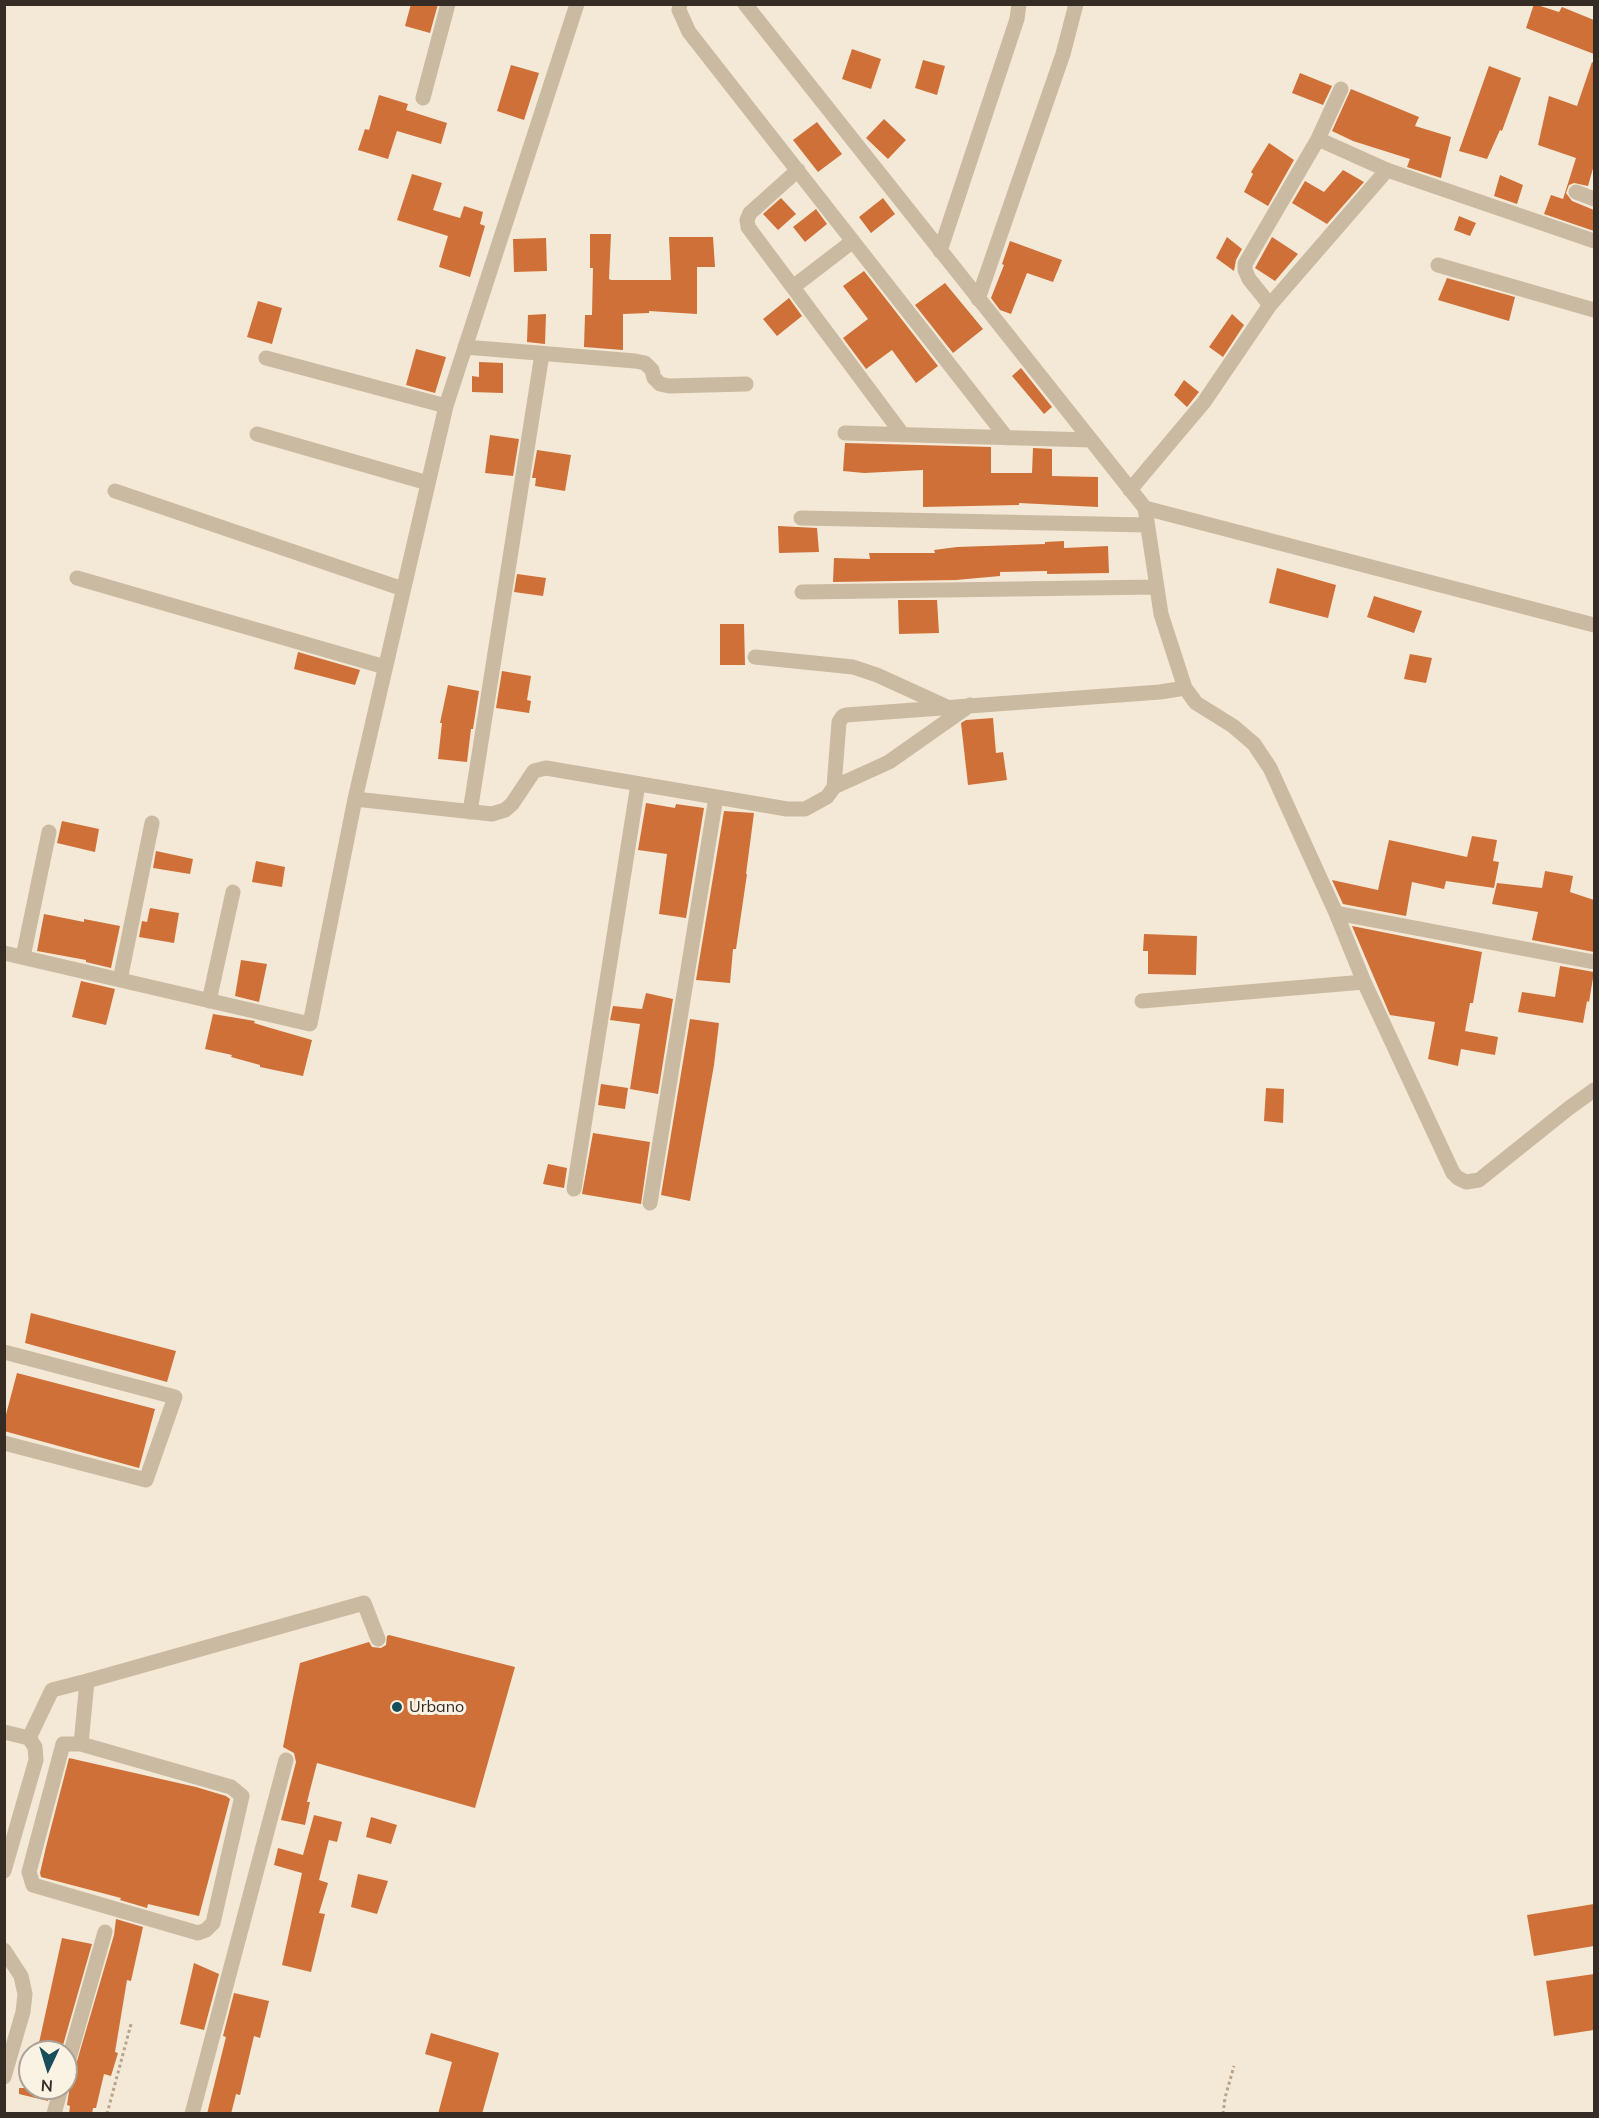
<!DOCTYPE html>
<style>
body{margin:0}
#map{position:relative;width:1599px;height:2118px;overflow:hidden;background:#f3e9d6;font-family:Mulish,sans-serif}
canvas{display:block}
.frame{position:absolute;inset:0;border:6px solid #352c25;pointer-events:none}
.north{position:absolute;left:18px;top:2040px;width:60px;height:60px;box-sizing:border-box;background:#faf2e3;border:2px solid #aba397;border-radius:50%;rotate:184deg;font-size:16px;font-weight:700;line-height:24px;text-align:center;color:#352c25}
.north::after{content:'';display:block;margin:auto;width:21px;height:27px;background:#184d59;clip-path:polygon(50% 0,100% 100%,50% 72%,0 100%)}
</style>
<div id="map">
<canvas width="1599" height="2118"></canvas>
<div class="frame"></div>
<div class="north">N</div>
</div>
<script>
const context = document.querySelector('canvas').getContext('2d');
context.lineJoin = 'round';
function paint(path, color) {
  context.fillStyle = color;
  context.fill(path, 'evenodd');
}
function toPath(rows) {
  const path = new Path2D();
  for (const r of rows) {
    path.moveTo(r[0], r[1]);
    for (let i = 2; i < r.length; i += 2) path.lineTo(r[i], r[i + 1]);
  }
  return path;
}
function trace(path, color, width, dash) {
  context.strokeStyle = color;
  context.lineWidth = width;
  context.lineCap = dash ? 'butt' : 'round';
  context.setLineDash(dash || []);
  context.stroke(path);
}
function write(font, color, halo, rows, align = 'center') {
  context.font = font + ' Mulish,sans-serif';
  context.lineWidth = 6;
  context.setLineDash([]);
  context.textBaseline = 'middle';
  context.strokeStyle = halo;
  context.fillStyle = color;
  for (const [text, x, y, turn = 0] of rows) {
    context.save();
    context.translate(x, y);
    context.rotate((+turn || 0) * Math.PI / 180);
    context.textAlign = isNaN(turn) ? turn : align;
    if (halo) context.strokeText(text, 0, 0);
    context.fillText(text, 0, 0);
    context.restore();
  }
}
const building = toPath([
 [411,4,438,4,430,33,405,26],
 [1534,4,1559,12,1562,7,1594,20,1594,54,1526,28],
 [852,49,881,59,871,89,842,79],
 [923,60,945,66,937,95,915,88],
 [1592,62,1594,63,1594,165,1588,186,1574,183,1569,185,1566,193,1572,201,1594,210,1594,231,1544,214,1551,195,1563,199,1576,158,1538,145,1549,96,1577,106],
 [511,65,539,73,524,120,497,111],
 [1489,66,1521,78,1502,131,1500,130,1487,159,1459,151],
 [1300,73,1332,86,1323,105,1292,93],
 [1351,89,1419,117,1415,126,1451,137,1441,178,1407,167,1410,159,1353,141,1332,131],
 [379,95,408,104,406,110,447,123,441,144,397,131,388,159,358,150,365,129,369,130],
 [884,119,906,140,888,159,866,138],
 [817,122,842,154,818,172,793,140],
 [1269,143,1294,160,1268,206,1244,192,1253,174,1251,172],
 [1343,170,1364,182,1327,224,1292,203,1305,181,1324,192],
 [412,174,442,183,433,210,460,218,464,206,483,212,480,224,485,226,470,277,439,267,448,236,397,220],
 [1500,175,1523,185,1517,204,1494,196],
 [781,198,796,214,778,230,763,214],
 [883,198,895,214,871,233,859,217],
 [816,209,827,224,805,242,793,227],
 [1459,216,1476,223,1470,236,1454,230],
 [590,234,611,234,609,279,611,280,671,280,669,237,713,237,715,267,697,267,697,314,649,311,649,313,623,314,623,350,584,347,585,315,592,315,593,268,590,268],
 [1227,237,1242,249,1236,260,1234,271,1216,258],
 [1272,237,1298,254,1275,281,1255,268],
 [546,238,547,271,514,272,513,239],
 [1010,241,1062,260,1053,282,1027,273,1011,314,1000,310,991,298,1004,265,1002,264],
 [864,271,938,366,916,383,892,350,866,369,843,338,868,319,843,286],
 [1447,278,1515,297,1509,321,1438,300],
 [945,283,983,329,953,353,915,305],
 [789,298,802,316,777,336,763,319],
 [258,301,282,308,272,344,247,337],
 [546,314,545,344,527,342,528,315],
 [1232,314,1244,325,1223,357,1209,347],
 [416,349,446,357,435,393,406,385],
 [479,362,503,363,503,393,472,392,472,376,479,377],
 [1021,368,1052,407,1044,414,1012,376],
 [1184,380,1199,392,1187,407,1174,395],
 [490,435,519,439,513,476,485,473],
 [845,443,991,447,991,473,1032,473,1033,448,1052,449,1052,476,1098,477,1098,507,1019,503,1019,505,923,507,923,470,864,473,843,471],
 [537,450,571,455,565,491,535,486,536,478,532,478],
 [778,526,817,528,819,552,779,553],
 [1064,541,1064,548,1108,546,1109,573,1047,574,1047,571,1000,572,1000,576,956,580,833,582,834,558,870,559,869,553,935,553,934,550,957,547,1045,544,1045,542],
 [1277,568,1336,585,1328,618,1269,603],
 [517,574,546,578,543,596,514,592],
 [1374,596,1422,611,1414,633,1367,617],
 [898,600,937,600,939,633,899,634],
 [720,624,744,624,745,665,720,665],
 [298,652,360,670,355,685,294,669],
 [1410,654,1432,658,1426,683,1404,679],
 [502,671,531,676,527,700,531,701,529,713,496,708],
 [448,685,479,691,473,729,471,729,467,762,438,759,442,723,440,723],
 [993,718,996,753,1003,752,1007,780,968,785,961,723,966,720],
 [646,803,675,808,676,804,704,808,686,918,659,914,667,854,638,850],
 [724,811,754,813,746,874,747,874,736,949,733,949,730,983,696,980],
 [62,821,99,829,95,852,57,843],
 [1472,836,1497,840,1493,861,1499,862,1494,888,1446,881,1444,889,1412,882,1406,916,1343,904,1332,880,1378,890,1389,840,1467,857],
 [156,851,193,859,190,874,153,868],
 [256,861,285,867,282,887,252,882],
 [1545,871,1573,876,1570,892,1594,900,1594,952,1532,940,1538,912,1492,904,1497,883,1542,888],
 [150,908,179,913,174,943,139,937,142,921,147,922],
 [44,914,84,922,84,919,120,926,111,968,86,962,86,960,37,951],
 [1352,926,1482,952,1473,1003,1470,1003,1465,1031,1498,1037,1495,1055,1461,1049,1458,1066,1428,1059,1435,1022,1390,1015],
 [1144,934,1197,936,1196,975,1148,974,1148,951,1143,951],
 [241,960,267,964,259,1002,235,996],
 [1560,966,1594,972,1589,1002,1587,1001,1583,1023,1518,1012,1522,992,1555,997],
 [81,981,115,989,106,1025,72,1017],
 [646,993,673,999,658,1094,630,1089,640,1024,610,1020,613,1006,642,1009],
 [213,1014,255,1021,254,1023,267,1027,312,1040,303,1076,260,1067,260,1065,231,1057,232,1055,205,1049],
 [690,1019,719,1023,714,1065,690,1201,661,1195],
 [601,1084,628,1088,625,1109,598,1105],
 [1266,1088,1284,1089,1283,1123,1264,1121],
 [593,1133,650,1142,641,1204,582,1194],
 [548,1164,567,1168,564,1188,543,1184],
 [31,1313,176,1351,167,1382,25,1343],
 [17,1373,155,1409,139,1468,4,1431,4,1422],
 [389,1635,515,1667,475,1808,317,1763,307,1802,310,1802,305,1825,281,1820,296,1762,294,1753,283,1747,300,1663,369,1642,372,1647,381,1648,386,1645,387,1636],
 [69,1758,196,1787,226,1796,230,1799,199,1916,148,1904,147,1908,120,1900,121,1898,41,1877,40,1873,46,1847],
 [314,1815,342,1822,337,1842,329,1840,319,1880,328,1883,319,1913,325,1914,311,1972,282,1965,302,1873,274,1865,278,1848,303,1855],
 [371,1817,397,1825,391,1844,366,1837],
 [358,1874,388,1881,377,1914,351,1907],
 [1594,1904,1594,1946,1534,1956,1527,1915],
 [116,1919,143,1927,131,1981,127,1980,115,2052,118,2053,111,2076,104,2074,96,2108,93,2108,92,2114,69,2114,70,2106,67,2105,70,2085,114,1935],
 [62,1938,92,1944,61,2052,37,2052],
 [194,1963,219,1974,204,2030,180,2024],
 [1594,1974,1594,2030,1554,2036,1546,1981],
 [234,1993,269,2001,260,2038,254,2036,240,2095,236,2094,231,2114,207,2114,226,2037,223,2036],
 [431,2033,499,2053,482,2114,438,2114,452,2062,425,2054],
 [19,2088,51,2088,48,2101,19,2094]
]);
const path = toPath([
 [107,2114,131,2024],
 [1223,2114,1225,2098,1234,2066]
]);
const minor = toPath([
 [680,4,679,10,689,32,1007,438],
 [745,4,1145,508,1594,625],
 [423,98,448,4],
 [1318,139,1387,170,1594,241],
 [798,170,750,213,747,220,748,227,903,435],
 [1576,192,1594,199],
 [940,251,1017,19,1019,4],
 [1438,265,1594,310],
 [793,287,853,241],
 [978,299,1063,54,1076,4],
 [1270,305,1249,279,1245,270,1245,264,1318,139,1341,89],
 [465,347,635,361,645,363,652,370,654,378,660,384,669,386,746,384],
 [266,358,446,406],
 [845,433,1091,440],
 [257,434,428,483],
 [1130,490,1204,402,1270,305,1387,170],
 [115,491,403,589],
 [1145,508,1161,614,1185,688,1196,703,1233,726,1254,744,1270,768,1336,913,1364,982,1453,1173,1458,1178,1466,1182,1479,1180,1569,1108,1594,1090],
 [801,518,1147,525],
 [77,578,385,667],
 [802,592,1156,587],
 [755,657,853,667,877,675,945,706],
 [834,787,889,762,970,705],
 [355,799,446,406,577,4],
 [470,812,542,354],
 [1336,913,1594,962],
 [4,953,310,1024,355,799,492,814,505,810,512,804,534,771,546,768,787,809,805,809,827,797,834,787,839,722,843,716,846,715,1160,692,1185,688],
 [23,957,49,832],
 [120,980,152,823],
 [209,1001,233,892],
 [1142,1001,1364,982],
 [574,1189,638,784],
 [650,1203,716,797],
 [4,1352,175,1397,146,1480,4,1443],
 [4,1732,29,1738,35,1747,36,1760,4,1871],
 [29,1738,52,1690,87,1681,364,1603,378,1639],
 [81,1744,63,1744,29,1872,33,1885,198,1933,206,1930,213,1923,242,1796,231,1787,81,1744,87,1681],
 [4,1950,21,1976,25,1994,23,2012,4,2077],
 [66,2069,105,1932],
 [54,2114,61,2088],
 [192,2114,286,1760]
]);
const markers = [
 [397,1707,6,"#184d59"]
];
const poiNames = [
 ["Urbano",409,1707]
];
paint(building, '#cf7038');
trace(path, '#b7a48c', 3, [3, 3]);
trace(minor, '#cbbaa2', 15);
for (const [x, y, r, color] of markers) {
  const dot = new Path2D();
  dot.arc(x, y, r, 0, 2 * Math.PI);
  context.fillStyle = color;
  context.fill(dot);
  trace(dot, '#faf2e3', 2);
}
write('16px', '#352c25', '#faf2e3', poiNames, 'left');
</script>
